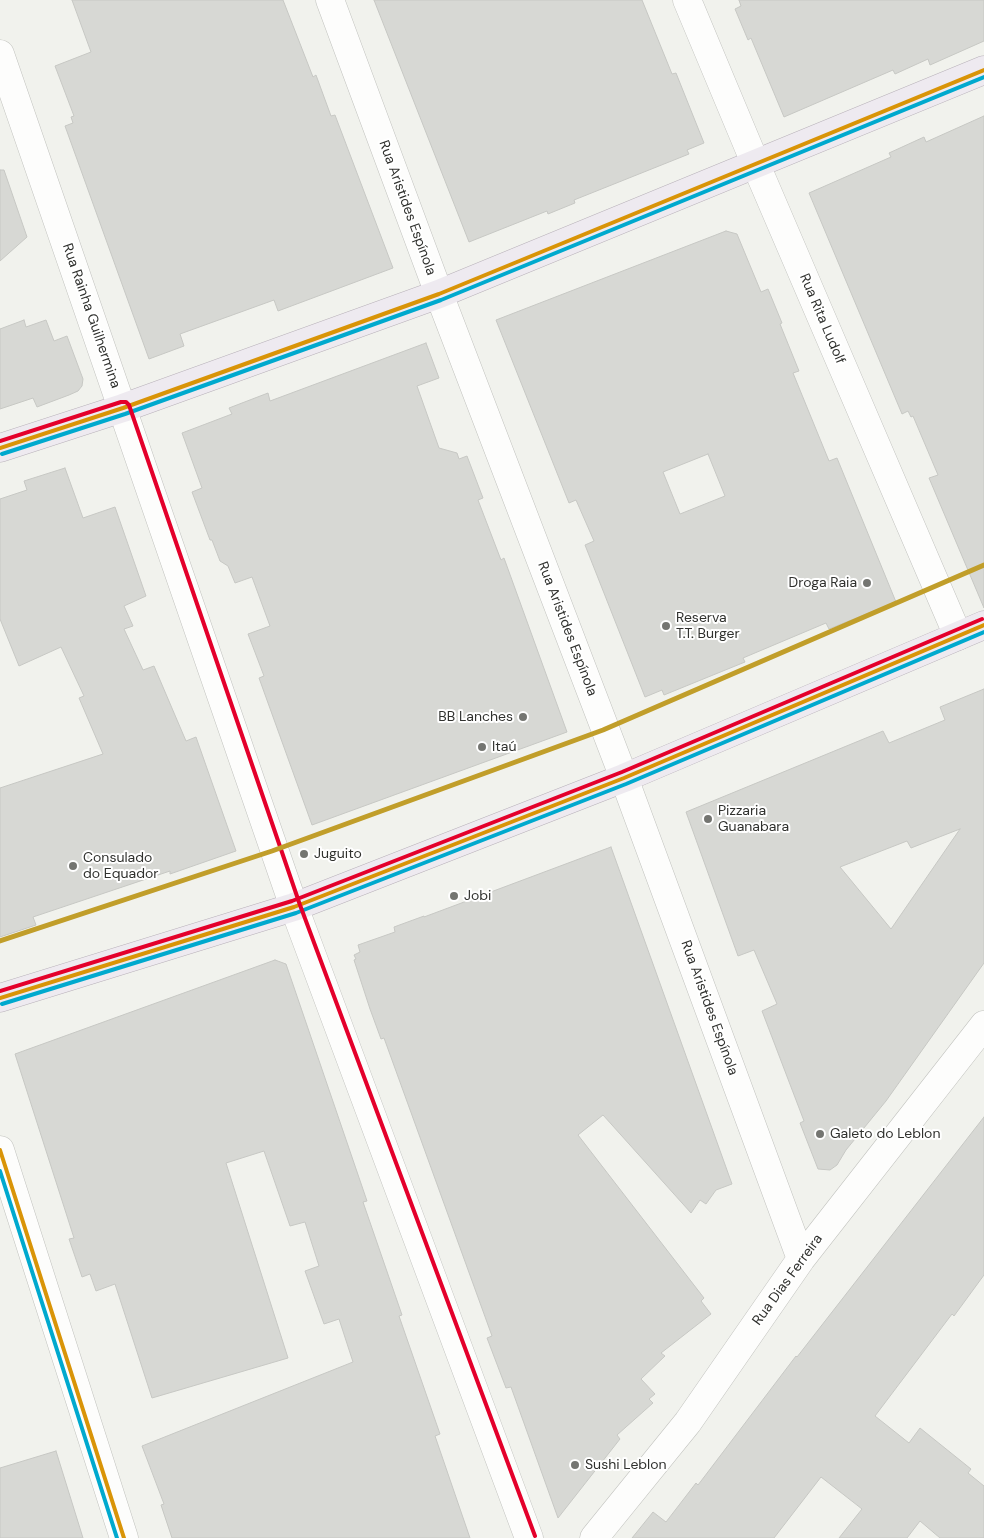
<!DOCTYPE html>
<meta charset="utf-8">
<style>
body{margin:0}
canvas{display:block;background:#f1f2ed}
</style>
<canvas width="984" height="1538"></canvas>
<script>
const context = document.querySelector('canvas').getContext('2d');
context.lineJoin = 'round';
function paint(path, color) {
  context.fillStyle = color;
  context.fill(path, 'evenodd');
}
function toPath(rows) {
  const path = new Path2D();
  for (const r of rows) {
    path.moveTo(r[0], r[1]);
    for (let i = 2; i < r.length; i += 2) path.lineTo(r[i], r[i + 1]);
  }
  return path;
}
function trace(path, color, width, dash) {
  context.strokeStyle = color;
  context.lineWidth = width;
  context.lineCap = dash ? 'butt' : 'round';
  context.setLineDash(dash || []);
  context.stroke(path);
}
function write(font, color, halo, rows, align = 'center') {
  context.font = font + ' "DM Sans",sans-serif';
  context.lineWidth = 4;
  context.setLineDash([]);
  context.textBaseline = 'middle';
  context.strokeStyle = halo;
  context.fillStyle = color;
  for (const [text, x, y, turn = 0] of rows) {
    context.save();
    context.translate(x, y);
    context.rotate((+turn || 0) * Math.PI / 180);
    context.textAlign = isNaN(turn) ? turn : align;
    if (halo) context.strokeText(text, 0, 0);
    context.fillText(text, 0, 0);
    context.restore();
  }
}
const building = toPath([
 [72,0,283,0,313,77,316,75,331,116,335,115,393,268,278,311,274,300,180,334,184,346,149,359,65,126,73,123,71,117,74,116,55,66,91,52,72,0],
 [374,0,642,0,672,74,676,73,704,143,687,150,689,154,574,200,575,203,548,214,547,211,469,242,374,0],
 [739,0,984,0,984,41,930,65,928,59,895,74,893,70,784,117,751,38,748,40,735,9,741,6,739,0],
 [984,116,984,608,929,478,938,475,913,416,911,417,908,411,902,414,809,193,891,157,889,153,924,137,926,142,984,116],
 [0,170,4,170,27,237,0,261,0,170],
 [726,231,737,234,761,292,768,289,782,323,780,324,799,371,793,373,829,461,837,458,896,602,829,629,826,623,743,658,745,662,664,695,662,690,645,697,585,545,594,541,576,500,569,503,496,320,726,231],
 [708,454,725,496,680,514,663,472,708,454],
 [24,320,26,327,46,320,54,341,67,336,83,379,82,386,78,391,69,395,37,407,33,398,0,409,0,329,24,320],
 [426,343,439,378,417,386,439,448,457,453,459,459,467,456,483,498,478,500,501,560,504,558,567,732,312,825,259,678,264,676,248,634,270,626,252,577,235,583,228,566,220,561,212,540,210,540,192,492,202,488,182,433,232,414,229,408,268,393,270,401,426,343],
 [65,468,83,518,115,507,146,596,124,606,133,626,124,629,143,670,154,666,186,741,196,737,236,851,170,874,170,871,33,917,36,925,0,937,0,788,103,754,79,698,84,696,61,647,19,666,0,619,0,499,27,490,24,481,65,468],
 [984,689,984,963,886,1101,846,1150,837,1165,830,1170,818,1169,800,1123,804,1121,762,1011,777,1004,754,950,738,956,686,812,883,731,889,743,945,720,940,707,984,689],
 [960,829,891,929,840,867,907,841,911,848,960,829],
 [611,847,732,1184,716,1190,706,1204,700,1200,691,1213,603,1115,578,1135,704,1298,701,1301,711,1314,661,1353,665,1356,641,1379,655,1394,649,1399,653,1403,617,1435,620,1439,558,1518,511,1387,506,1388,487,1338,492,1336,384,1038,381,1039,370,1009,354,960,356,959,354,955,360,952,358,945,395,932,394,927,424,916,424,917,611,847],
 [275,960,286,964,367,1201,363,1202,402,1315,399,1316,440,1434,435,1436,470,1538,172,1538,161,1505,164,1504,142,1446,353,1362,339,1319,324,1324,305,1271,319,1266,305,1222,290,1226,264,1151,226,1163,288,1358,152,1398,115,1284,96,1291,90,1274,82,1277,69,1239,74,1238,15,1054,275,960],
 [984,1117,984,1275,954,1316,952,1314,875,1416,909,1443,920,1428,971,1469,968,1473,984,1486,984,1538,940,1538,920,1521,907,1538,839,1538,862,1509,821,1477,774,1538,632,1538,653,1512,666,1522,696,1483,698,1485,796,1356,797,1357,984,1117],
 [56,1451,83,1538,0,1538,0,1468,56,1451]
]);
const minor = toPath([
 [330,0,439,294,624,778,801,1259],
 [687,0,756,165,958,636],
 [0,54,294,907,529,1538],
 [0,1150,124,1538],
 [594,1538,688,1422,801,1259,984,1025]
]);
const major = toPath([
 [0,448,123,408,439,294,984,70],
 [0,998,294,907,624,778,984,625]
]);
const bus1 = toPath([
 [0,448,123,408,439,294,984,70],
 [0,998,294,907,624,778,984,625],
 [0,1150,124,1538]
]);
const bus2 = toPath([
 [2,454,125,414,441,300,984,77],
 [2,1004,296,913,626,784,984,632],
 [0,1171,117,1538]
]);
const bus3 = toPath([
 [0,441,121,402,126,402,129,405,300,905,535,1536],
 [0,991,292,901,622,772,982,619]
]);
const metro1 = toPath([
 [0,941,272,851,603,730,984,565]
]);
const markers = [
 [867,583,5,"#747571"],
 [666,626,5,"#747571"],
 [523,717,5,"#747571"],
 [482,747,5,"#747571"],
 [708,819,5,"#747571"],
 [304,854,5,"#747571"],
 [73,866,5,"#747571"],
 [454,896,5,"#747571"],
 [820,1134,5,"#747571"],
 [575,1465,5,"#747571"]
];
const streetNames = [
 ["Rua Aristides Espínola",407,208,70],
 ["Rua Rainha Guilhermina",91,316,71],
 ["Rua Rita Ludolf",822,319,67],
 ["Rua Aristides Espínola",567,629,69],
 ["Rua Aristides Espínola",709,1008,70],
 ["Rua Dias Ferreira",788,1280,-54]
];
const poiNames = [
 ["Droga Raia",857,583,"right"],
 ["Reserva",676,618],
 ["T.T. Burger",676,634],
 ["BB Lanches",513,717,"right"],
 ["Itaú",492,747],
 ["Pizzaria",718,811],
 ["Guanabara",718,827],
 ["Juguito",314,854],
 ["Consulado",83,858],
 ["do Equador",83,874],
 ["Jobi",464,896],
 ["Galeto do Leblon",830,1134],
 ["Sushi Leblon",585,1465]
];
paint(building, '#d7d8d4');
trace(building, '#c7c8c4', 1);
trace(minor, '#c2c3bf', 29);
trace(major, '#b8b1b9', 29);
trace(minor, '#fdfdfc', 28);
trace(major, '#eeeaf0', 28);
trace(bus1, '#d99407', 4);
trace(bus2, '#00a9ce', 4);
trace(bus3, '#e4002b', 4);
trace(metro1, '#c19e2a', 5);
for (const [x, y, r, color] of markers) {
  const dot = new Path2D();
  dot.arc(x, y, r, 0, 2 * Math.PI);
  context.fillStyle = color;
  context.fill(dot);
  trace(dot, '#fff', 2);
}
write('14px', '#30312e', '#fff', streetNames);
write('14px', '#30312e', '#fff', poiNames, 'left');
</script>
